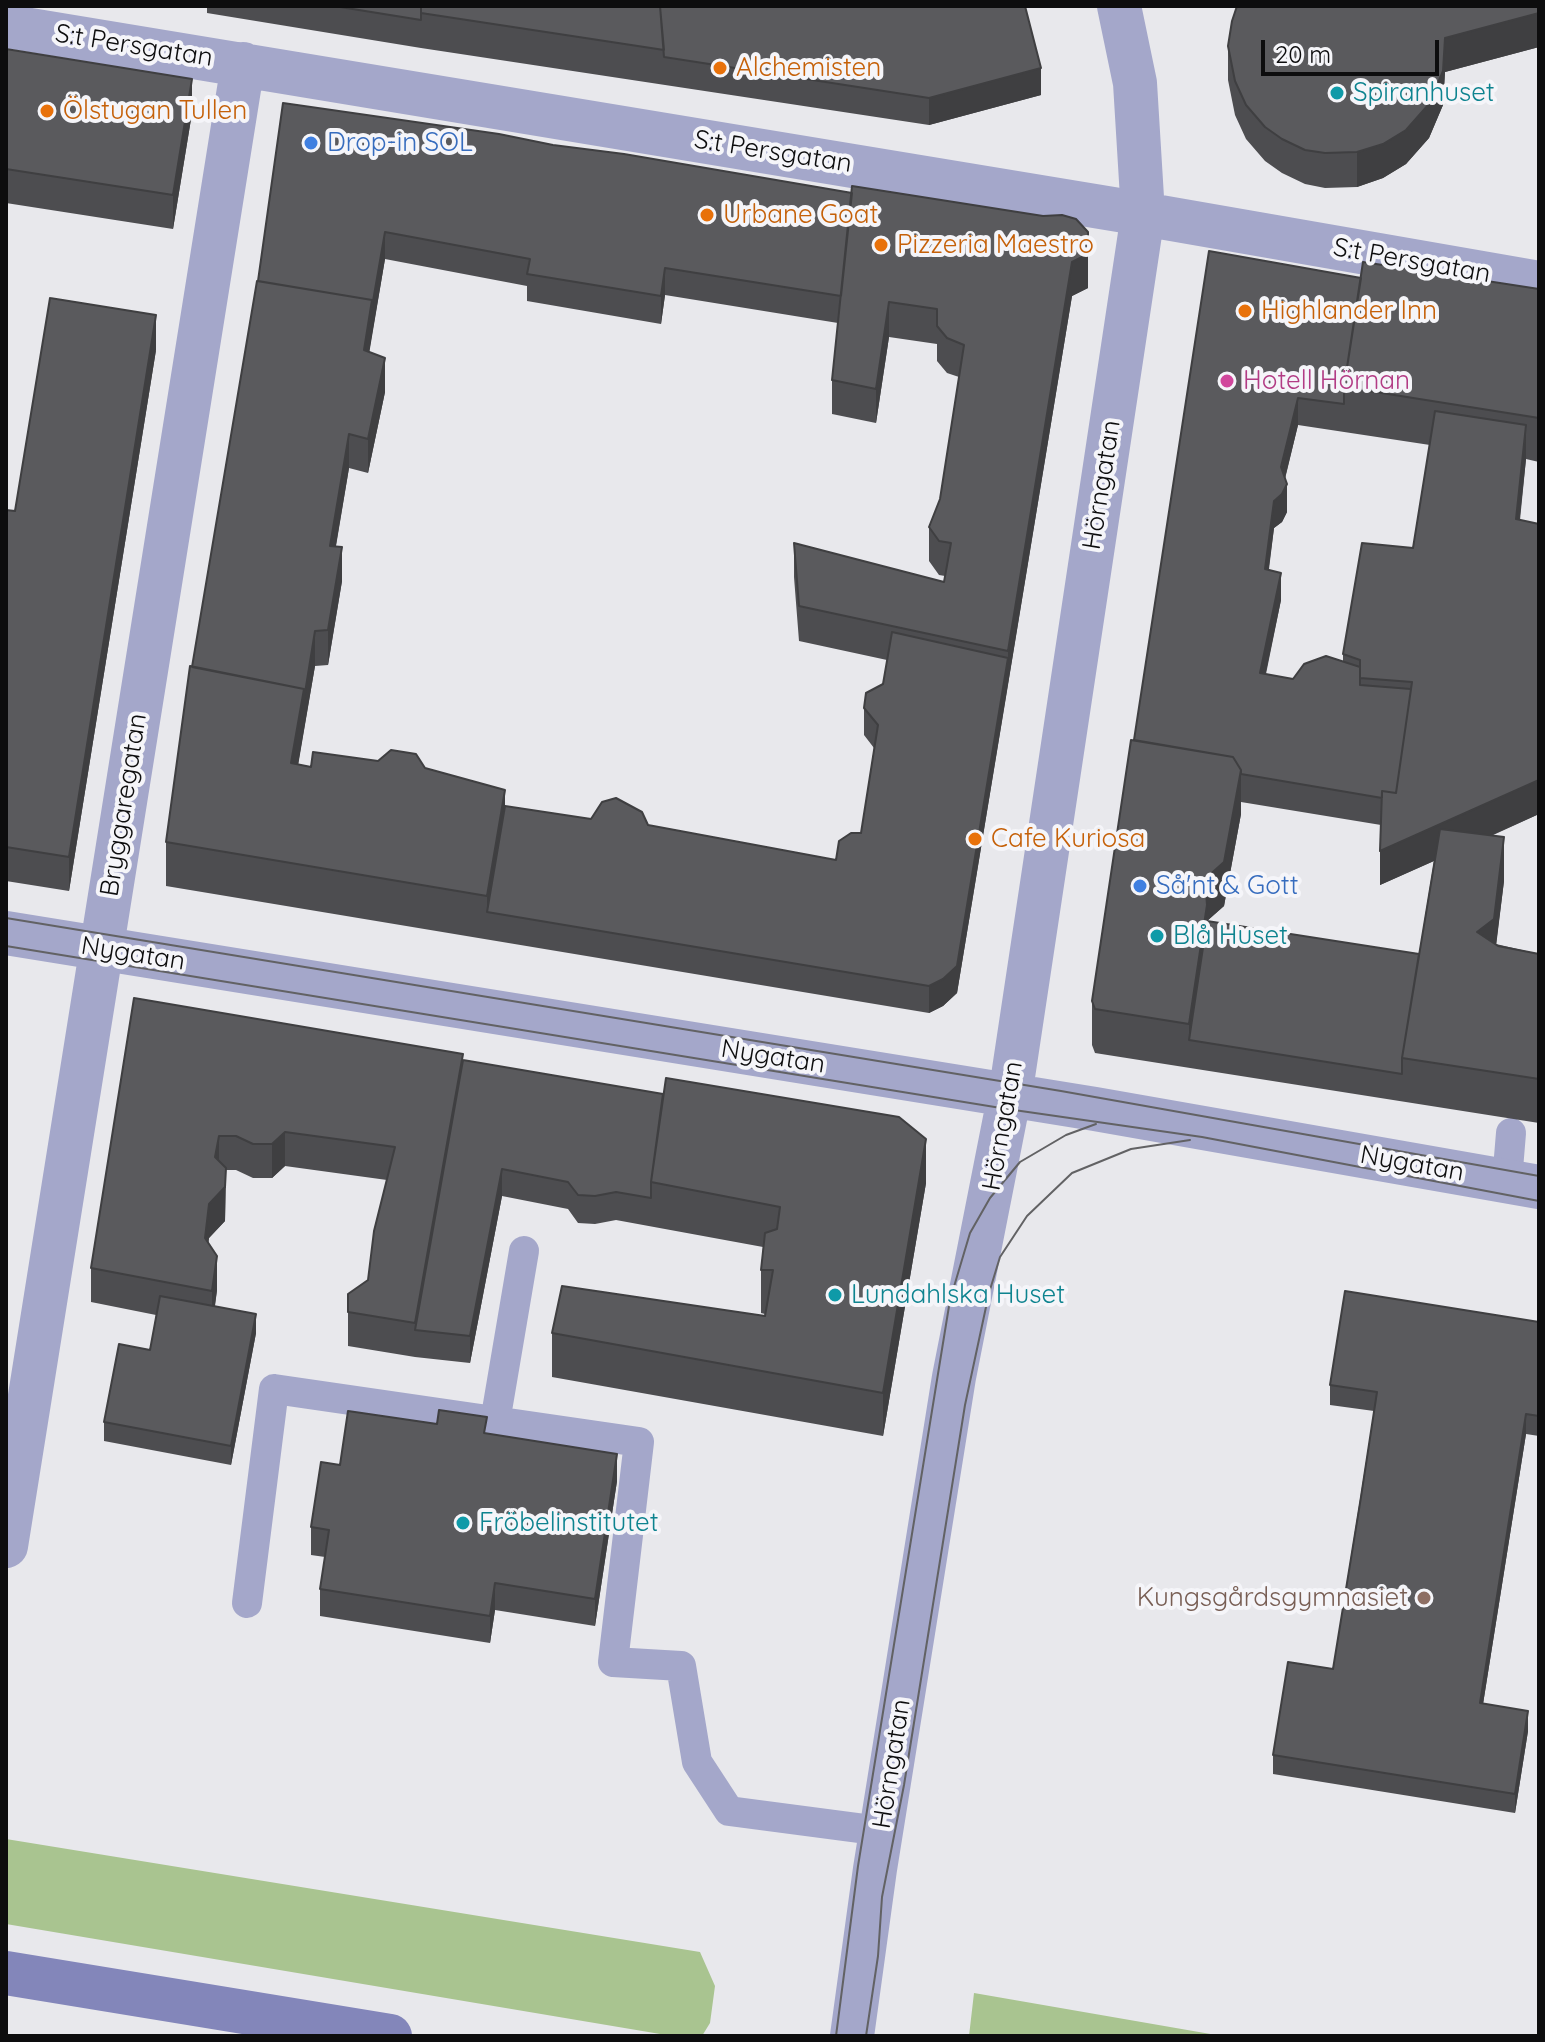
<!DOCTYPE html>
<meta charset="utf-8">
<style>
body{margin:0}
#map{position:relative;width:1545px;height:2042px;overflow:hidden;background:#e8e8ec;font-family:Quicksand,sans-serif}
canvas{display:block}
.frame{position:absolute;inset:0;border:8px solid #0d0d0e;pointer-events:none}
.scale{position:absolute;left:1261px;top:40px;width:178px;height:36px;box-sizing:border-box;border:4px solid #0d0d0e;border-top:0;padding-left:10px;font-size:24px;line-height:28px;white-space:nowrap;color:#0d0d0e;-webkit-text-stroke:6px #f5f5f9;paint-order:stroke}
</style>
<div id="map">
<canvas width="1545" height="2042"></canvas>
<div class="frame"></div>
<div class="scale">20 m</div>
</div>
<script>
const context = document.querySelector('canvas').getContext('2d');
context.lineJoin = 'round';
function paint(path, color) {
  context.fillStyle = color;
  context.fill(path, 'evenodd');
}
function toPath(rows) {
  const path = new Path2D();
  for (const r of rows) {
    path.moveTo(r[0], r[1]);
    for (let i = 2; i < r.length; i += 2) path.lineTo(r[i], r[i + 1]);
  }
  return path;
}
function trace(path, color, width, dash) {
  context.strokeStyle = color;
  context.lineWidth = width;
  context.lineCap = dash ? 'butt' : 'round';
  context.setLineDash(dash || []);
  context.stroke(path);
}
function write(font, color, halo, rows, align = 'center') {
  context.font = font + ' Quicksand,sans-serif';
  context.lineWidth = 8;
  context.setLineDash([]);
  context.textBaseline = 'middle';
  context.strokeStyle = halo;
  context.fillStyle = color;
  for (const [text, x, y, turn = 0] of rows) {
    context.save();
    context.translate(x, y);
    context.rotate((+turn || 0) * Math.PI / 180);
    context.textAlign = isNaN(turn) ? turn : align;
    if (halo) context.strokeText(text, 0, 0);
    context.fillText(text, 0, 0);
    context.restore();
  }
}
const green = toPath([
 [6,1839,700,1952,715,1986,710,2023,702,2036,672,2036,6,1924],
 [974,1993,1222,2036,969,2036]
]);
const service = toPath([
 [1507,1181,1511,1133],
 [495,1422,524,1251],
 [247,1603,274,1389,639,1442,613,1662,681,1666,697,1762,729,1811,881,1831]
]);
const minor = toPath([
 [6,26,1143,214,1539,283],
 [6,933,1095,1109,1539,1187],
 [6,1546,243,64],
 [852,2036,875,1869,954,1377,1012,1083,1143,214,1135,83,1119,6]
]);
const secondary = toPath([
 [6,1973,390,2036]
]);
const tram = toPath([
 [6,918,1061,1091,1539,1176],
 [6,946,1007,1109,1202,1137,1539,1201],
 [836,2036,858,1866,950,1300,970,1233,990,1198,1020,1162,1066,1135,1096,1124],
 [866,2036,878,1956,882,1897,904,1785,965,1405,989,1293,1000,1257,1027,1216,1072,1173,1131,1149,1190,1140]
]);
const wall = toPath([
 [207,6,1025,6,1041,95,929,125,421,48,207,13],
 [1539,6,1539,47,1445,72,1443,105,1429,138,1406,164,1383,178,1357,187,1325,188,1305,184,1282,173,1265,161,1246,139,1235,115,1228,80,1228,46],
 [6,49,192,113,173,229,6,203],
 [283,103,1088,288,1072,296,957,993,943,1006,929,1013,166,886,166,842,192,667,258,281],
 [385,259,527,286,527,301,661,324,665,295,838,323,832,380,832,414,876,423,889,337,937,344,937,361,947,373,959,377,940,499,929,527,929,561,939,575,945,576,944,582,794,543,794,577,799,641,887,660,883,684,864,708,864,735,874,748,861,833,836,860,648,825,591,819,505,806,425,768,311,767,298,764,315,666,328,665,342,581,336,546,349,468,368,473,385,392,369,352],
 [1209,251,1361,278,1539,289,1539,462,1526,459,1520,520,1539,524,1539,814,1491,836,1504,881,1496,944,1539,954,1539,1123,1095,1053,1092,1045,1092,1001,1134,740],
 [1298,425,1430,445,1413,548,1343,654,1343,661,1293,679,1266,674,1281,600,1269,569,1274,528,1282,522,1287,512,1285,479],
 [1241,802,1381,825,1380,885,1434,861,1419,954,1207,921,1224,906,1241,814],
 [156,350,69,891,6,881,6,510,15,511],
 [134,998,463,1060,926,1183,883,1436,552,1377,552,1333,765,1316,765,1314,761,1313,761,1270,763,1247,616,1220,595,1224,578,1223,568,1209,502,1196,470,1363,415,1357,348,1346,348,1294,368,1280,387,1180,285,1166,272,1178,253,1178,236,1170,226,1170,225,1221,209,1238,208,1243,217,1290,215,1306,256,1333,231,1465,104,1441,104,1422,150,1350,156,1315,91,1302,91,1268],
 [1539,1322,1539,1436,1526,1434,1483,1704,1528,1731,1515,1813,1273,1774,1273,1755,1333,1669,1374,1411,1330,1405,1330,1385],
 [487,1433,617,1481,595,1626,495,1610,490,1643,320,1616,320,1589,325,1557,311,1555,311,1527,340,1465]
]);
const shadedWall = toPath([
 [1539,13,1539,47,1445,72,1443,105,1429,138,1406,164,1383,178,1357,187,1357,152,1445,38],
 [1041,68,1041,95,929,125,929,98],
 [192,79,192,113,173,229,173,195],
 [385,232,385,259,364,384,364,350],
 [1088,254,1088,288,1072,296,1008,685,1008,651,1072,262],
 [665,268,665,295,661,324,661,296],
 [889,302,889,337,876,423,876,389],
 [156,315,156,350,69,891,69,857],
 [385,358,385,392,368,473,368,439],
 [1298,398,1298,425,1281,494,1287,484,1287,512,1282,522,1274,528,1265,596,1265,569,1274,501],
 [1526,425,1526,459,1516,553,1516,519],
 [349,434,349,468,330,580,330,546],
 [342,547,342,581,328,665,328,630],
 [1281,573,1281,600,1260,700,1260,673],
 [315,631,315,666,291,807,291,763,304,689],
 [1008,658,1008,685,957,993,943,1006,929,1013,929,986],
 [1241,770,1241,814,1224,906,1207,921,1207,949,1189,1040,1189,1024,1205,879],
 [1539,780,1539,814,1380,885,1380,851],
 [505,790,505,833,487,912,487,896],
 [1504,837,1504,881,1494,963,1477,932],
 [285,1132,285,1166,272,1178,272,1144],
 [219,1136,219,1170,215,1157],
 [926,1139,926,1183,883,1436,883,1393],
 [226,1168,225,1221,209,1238,205,1273,205,1238,209,1204],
 [502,1169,502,1196,470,1363,470,1336],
 [217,1256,217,1290,212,1325,212,1291],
 [256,1314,256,1333,231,1465,231,1446],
 [1526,1414,1526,1434,1480,1723,1480,1703],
 [617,1454,617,1481,595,1626,595,1599],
 [495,1583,495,1610,490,1643,490,1616],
 [1528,1711,1528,1731,1515,1813,1515,1794]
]);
const building = toPath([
 [334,6,421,6,421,20,334,6],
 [421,6,660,6,664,50,421,13,421,6],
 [660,6,1025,6,1041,68,929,98,664,57,660,6],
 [1237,6,1539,6,1539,13,1445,38,1443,71,1429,104,1406,130,1383,144,1357,152,1325,153,1305,150,1282,139,1265,127,1246,105,1235,81,1228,46,1232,21,1237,6],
 [6,49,192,79,173,195,6,169,6,49],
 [283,103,499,134,553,145,624,154,852,193,841,296,665,268,661,296,527,274,530,259,385,232,372,307,372,300,258,281,283,103],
 [852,186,1043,216,1062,215,1076,219,1088,232,1088,254,1072,262,1008,651,799,606,794,543,944,582,951,543,939,541,929,527,940,499,964,345,947,338,937,326,937,309,889,302,876,389,832,380,852,186],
 [1209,251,1361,278,1344,387,1344,404,1298,398,1281,467,1287,484,1282,494,1274,501,1265,569,1281,573,1260,673,1293,679,1304,664,1326,656,1360,667,1360,685,1411,689,1396,793,1382,791,1382,798,1241,774,1241,770,1233,757,1134,740,1209,251],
 [1363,262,1539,289,1539,418,1344,387,1363,262],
 [257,281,372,300,364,350,385,358,368,439,349,434,330,546,342,547,328,630,315,631,304,699,304,689,192,667,257,281],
 [50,298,156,315,69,857,6,847,6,510,15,511,50,298],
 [1435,411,1526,425,1516,519,1539,524,1539,780,1380,851,1382,791,1396,793,1412,682,1360,678,1360,660,1343,654,1362,543,1413,548,1435,411],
 [892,632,1008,658,957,966,943,979,929,986,487,912,505,806,591,819,602,802,616,798,642,812,648,825,836,860,839,841,851,833,861,833,878,725,864,708,866,693,883,684,892,632],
 [190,666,304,689,291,763,311,767,313,752,378,761,391,750,416,754,425,768,505,790,487,896,166,842,190,666],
 [1131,740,1233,757,1241,770,1224,862,1205,879,1207,905,1189,1024,1095,1009,1092,1001,1131,740],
 [1440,829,1504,837,1494,919,1477,932,1498,946,1539,954,1539,1079,1402,1058,1440,829],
 [1207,921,1419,954,1402,1058,1402,1074,1189,1040,1207,921],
 [134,998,463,1054,415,1323,348,1312,348,1294,368,1280,374,1231,395,1147,285,1132,272,1144,253,1144,236,1136,219,1136,215,1157,226,1168,225,1187,209,1204,205,1238,217,1256,212,1291,91,1268,134,998],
 [463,1060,663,1094,651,1182,651,1198,616,1192,595,1196,578,1195,568,1182,502,1169,470,1336,415,1330,463,1060],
 [666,1078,899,1117,926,1139,883,1393,552,1333,562,1286,765,1316,773,1270,761,1270,765,1233,777,1229,780,1207,651,1182,666,1078],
 [1345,1291,1539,1322,1539,1416,1526,1414,1480,1703,1528,1711,1515,1794,1273,1755,1288,1662,1333,1669,1361,1497,1377,1392,1330,1385,1345,1291],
 [160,1296,256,1314,231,1446,104,1422,119,1344,150,1350,160,1296],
 [439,1410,487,1417,484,1433,617,1454,595,1599,495,1583,490,1616,320,1589,329,1530,311,1527,321,1462,340,1465,348,1411,437,1424,439,1410]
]);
const markers = [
 [720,68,8,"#e8710a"],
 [1337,93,8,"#0f9aa8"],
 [47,111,8,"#e8710a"],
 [311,143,8,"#3f7fe0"],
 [707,215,8,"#e8710a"],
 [881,245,8,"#e8710a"],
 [1245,311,8,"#e8710a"],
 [1227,381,8,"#d1479c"],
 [975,839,8,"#e8710a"],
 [1140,886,8,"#3f7fe0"],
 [1157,936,8,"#0f9aa8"],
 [835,1295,8,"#0f9aa8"],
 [463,1523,8,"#0f9aa8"],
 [1424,1598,8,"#8d6e63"]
];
const streetNames = [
 ["S:t Persgatan",134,46,9],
 ["S:t Persgatan",773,152,9],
 ["S:t Persgatan",1412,261,10],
 ["Hörngatan",1102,485,-81],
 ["Bryggaregatan",124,805,-81],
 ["Nygatan",133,954,9],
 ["Nygatan",773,1057,9],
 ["Hörngatan",1003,1126,-80],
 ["Nygatan",1412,1164,10],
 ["Hörngatan",892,1764,-81]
];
const foodNames = [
 ["Alchemisten",736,68],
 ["Ölstugan Tullen",63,111],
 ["Urbane Goat",723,215],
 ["Pizzeria Maestro",897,245],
 ["Highlander Inn",1261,311],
 ["Cafe Kuriosa",991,839]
];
const cultureNames = [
 ["Spiranhuset",1353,93],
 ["Blå Huset",1173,936],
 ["Lundahlska Huset",851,1295],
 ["Fröbelinstitutet",479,1523]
];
const shopNames = [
 ["Drop-in SOL",327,143],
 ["Så'nt & Gott",1156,886]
];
const hotelNames = [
 ["Hotell Hörnan",1243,381]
];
const educationNames = [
 ["Kungsgårdsgymnasiet",1408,1598]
];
paint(green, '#a9c490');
trace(service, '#a4a7ca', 30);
trace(minor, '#a4a7ca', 44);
trace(secondary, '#8386ba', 44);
trace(tram, '#626264', 2);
paint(wall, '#4d4d50');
paint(shadedWall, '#3f3f41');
paint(building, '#5a5a5d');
trace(building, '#3f3f41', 2);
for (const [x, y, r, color] of markers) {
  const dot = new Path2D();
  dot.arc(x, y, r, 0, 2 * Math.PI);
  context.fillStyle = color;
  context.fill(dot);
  trace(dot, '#f5f5f9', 3);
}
write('26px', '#0d0d0e', '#f5f5f9', streetNames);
write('26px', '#c56008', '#f5f5f9', foodNames, 'left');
write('26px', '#0d838f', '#f5f5f9', cultureNames, 'left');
write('26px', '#366cbe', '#f5f5f9', shopNames, 'left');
write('26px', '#b23c85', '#f5f5f9', hotelNames, 'left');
write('26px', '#785e54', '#f5f5f9', educationNames, 'right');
</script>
